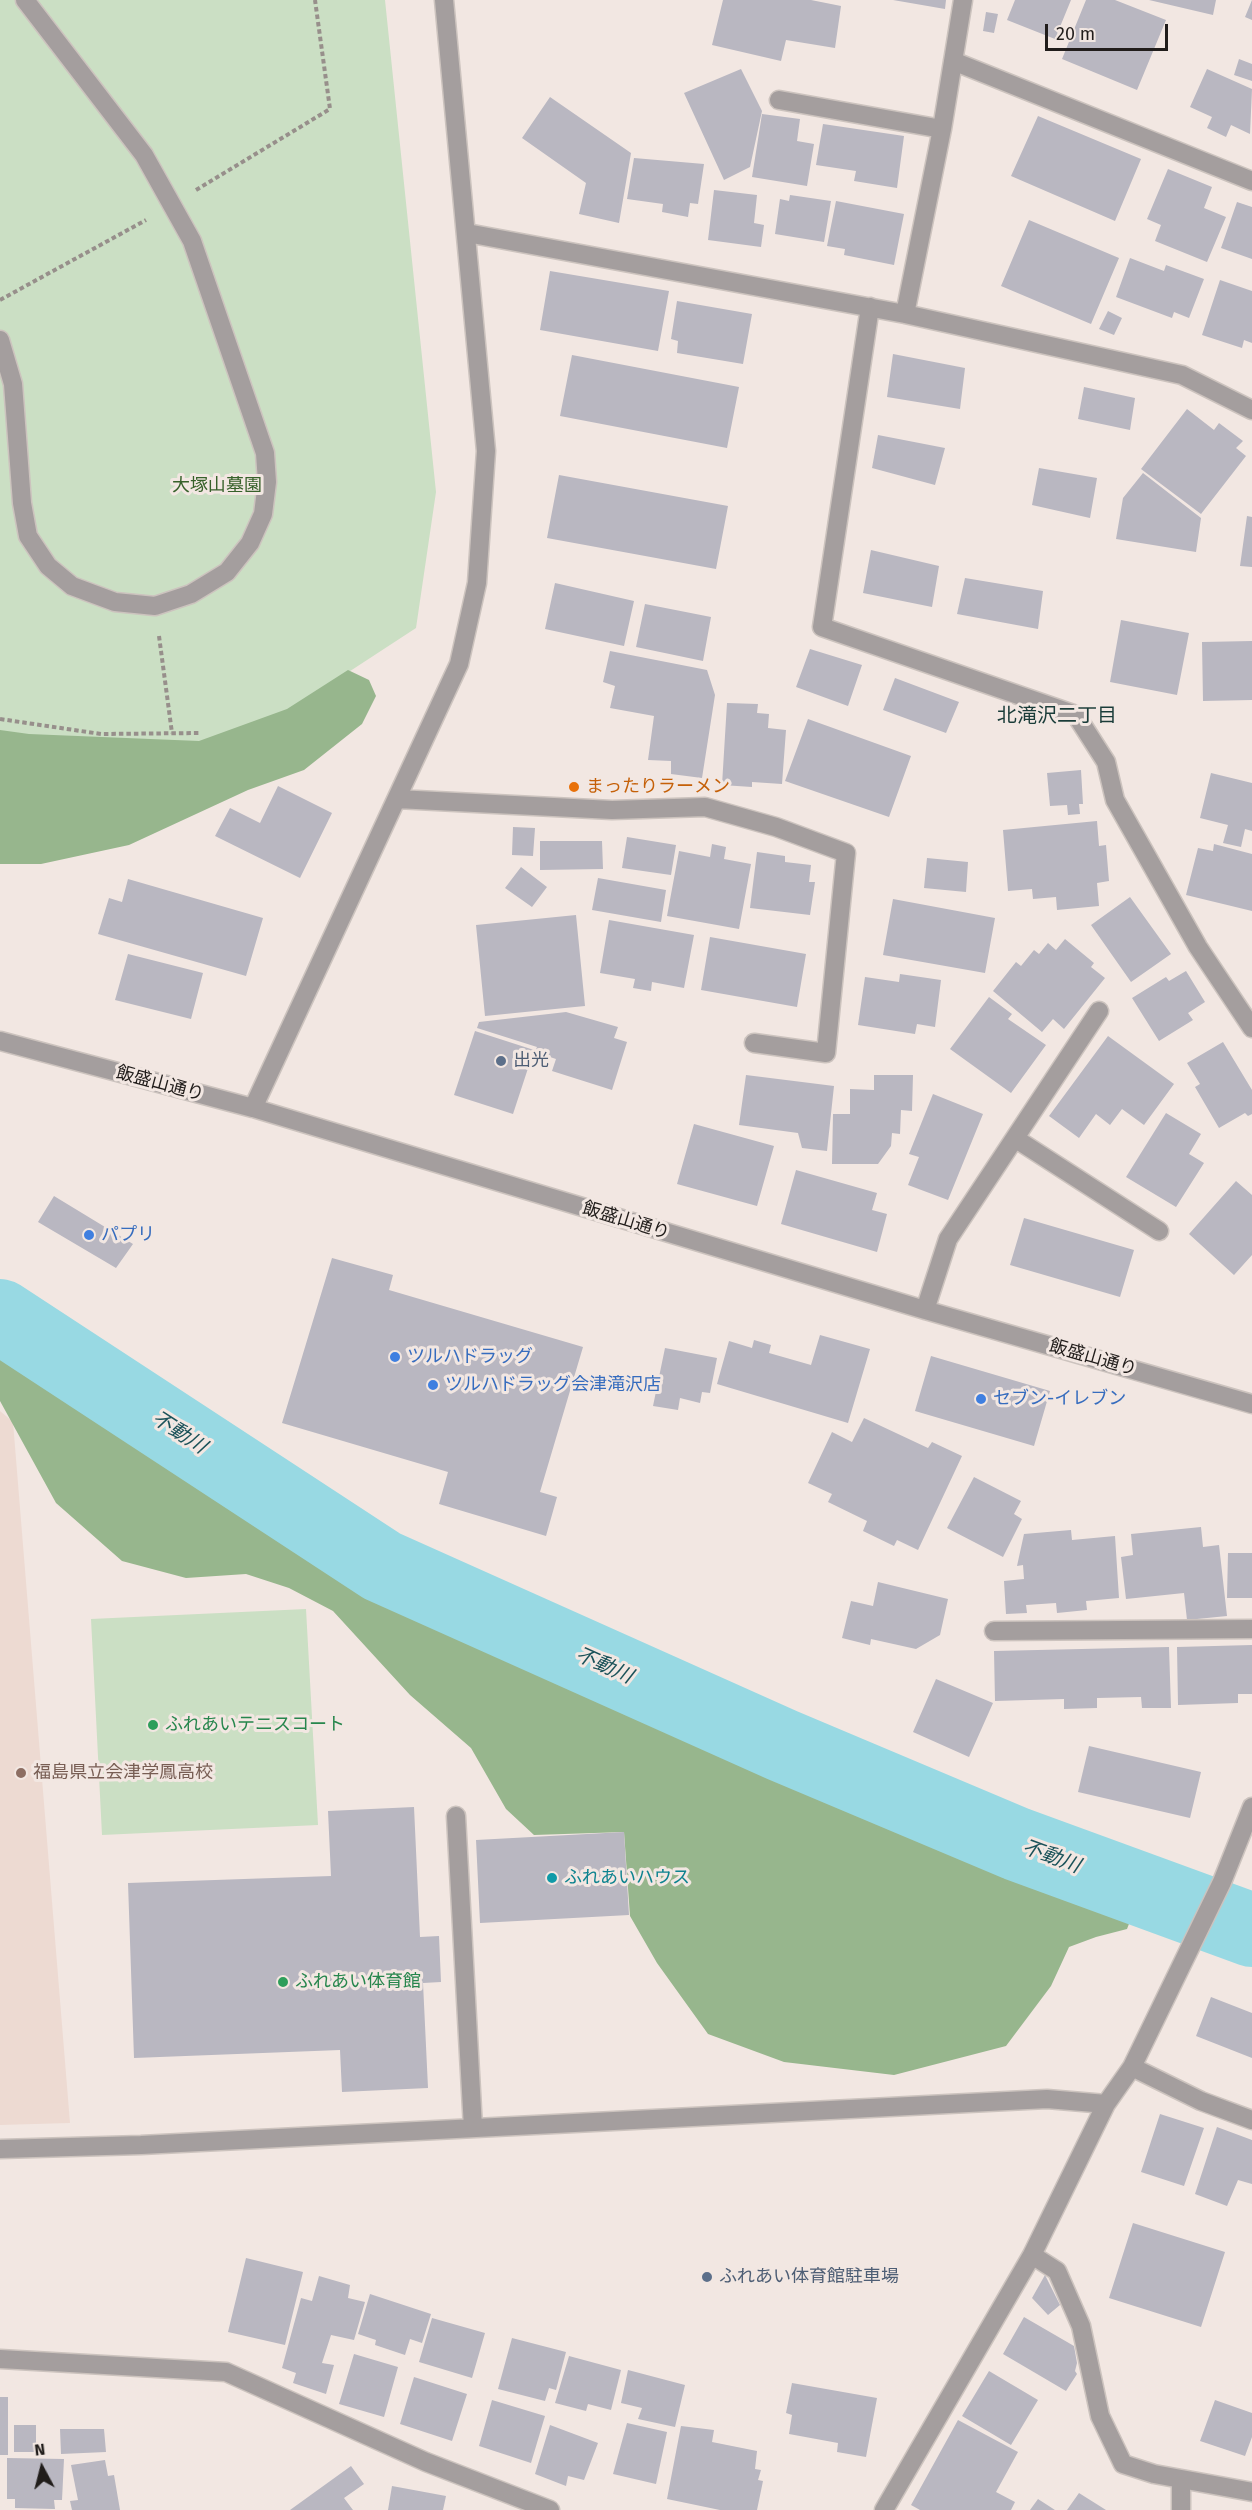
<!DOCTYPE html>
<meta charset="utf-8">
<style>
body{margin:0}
#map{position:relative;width:1252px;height:2510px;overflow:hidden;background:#f2e7e2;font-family:"Fira Sans",sans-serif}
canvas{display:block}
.north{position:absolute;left:12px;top:2438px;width:60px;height:60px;-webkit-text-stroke:4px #f2e7e2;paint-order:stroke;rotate:353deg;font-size:16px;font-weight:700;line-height:24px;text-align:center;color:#211d1b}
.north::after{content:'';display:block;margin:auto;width:21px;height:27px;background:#211d1b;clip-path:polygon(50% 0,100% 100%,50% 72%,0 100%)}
.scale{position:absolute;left:1045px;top:24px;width:123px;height:27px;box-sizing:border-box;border:3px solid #211d1b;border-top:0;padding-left:8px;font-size:18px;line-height:21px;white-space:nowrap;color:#211d1b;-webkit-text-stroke:4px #f2e7e2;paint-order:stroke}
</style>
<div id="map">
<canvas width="1252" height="2510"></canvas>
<div class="north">N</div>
<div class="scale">20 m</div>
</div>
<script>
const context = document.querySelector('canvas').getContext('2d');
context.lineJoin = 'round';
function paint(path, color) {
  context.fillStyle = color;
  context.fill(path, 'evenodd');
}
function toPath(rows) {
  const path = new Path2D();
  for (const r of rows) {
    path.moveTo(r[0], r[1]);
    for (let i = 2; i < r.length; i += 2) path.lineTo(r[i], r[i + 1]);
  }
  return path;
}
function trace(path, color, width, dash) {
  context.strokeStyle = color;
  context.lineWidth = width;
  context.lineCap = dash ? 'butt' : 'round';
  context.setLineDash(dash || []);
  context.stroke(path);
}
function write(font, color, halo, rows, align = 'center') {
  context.font = font + ' "Fira Sans","Noto Sans JP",sans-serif';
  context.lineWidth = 6;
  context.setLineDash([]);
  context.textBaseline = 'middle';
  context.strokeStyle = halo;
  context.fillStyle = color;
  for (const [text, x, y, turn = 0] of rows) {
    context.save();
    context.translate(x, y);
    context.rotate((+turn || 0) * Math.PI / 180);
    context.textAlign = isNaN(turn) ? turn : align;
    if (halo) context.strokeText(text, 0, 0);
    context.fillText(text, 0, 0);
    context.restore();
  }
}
const built = toPath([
 [0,1411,13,1422,70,2123,0,2125]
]);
const green = toPath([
 [0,0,385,0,436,492,416,628,289,711,199,742,28,736,0,732],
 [306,1609,318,1825,102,1835,91,1619]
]);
const forest = toPath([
 [348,670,369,680,376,696,362,724,304,770,248,790,129,845,41,864,0,864,0,730,29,734,199,741,287,709],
 [3,1343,24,1348,347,1559,568,1664,702,1720,852,1793,1030,1865,1122,1898,1132,1916,1127,1929,1096,1937,1069,1947,1051,1986,1006,2046,894,2075,784,2062,708,2034,657,1963,630,1916,624,1832,534,1835,506,1809,471,1748,410,1695,333,1611,289,1588,246,1574,186,1578,122,1561,56,1503,0,1401,0,1345]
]);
const river = toPath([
 [0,1316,382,1566,782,1745,1017,1844,1252,1930]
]);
const building = toPath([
 [723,0,811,0,841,6,835,48,786,40,781,61,712,45],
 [893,0,946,0,945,9],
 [1015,0,1071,0,1055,39,1007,20],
 [1086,0,1115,0,1166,20,1137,90,1062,59],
 [1149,0,1216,0,1213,15],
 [1252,0,1252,20,1245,17],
 [986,12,998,14,994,33,983,31],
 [1239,59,1252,64,1252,81,1234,75],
 [741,69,762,111,750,167,724,180,684,93],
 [1207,69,1252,89,1250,134,1231,125,1226,137,1207,128,1212,117,1190,107],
 [550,97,631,153,619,223,579,214,586,183,522,138],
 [762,114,800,119,797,141,814,144,807,186,752,177],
 [1038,116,1141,159,1115,221,1011,176],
 [823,124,904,136,897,188,854,181,856,171,816,165],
 [634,158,704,164,698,204,690,203,688,217,662,212,663,204,627,199],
 [1168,169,1212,187,1204,208,1226,217,1207,262,1155,241,1161,225,1147,219],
 [714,190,757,195,754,223,764,225,761,247,708,240],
 [790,195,831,201,824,242,775,234,780,199,789,201],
 [836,201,904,214,894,265,844,255,845,249,827,246],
 [1237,202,1252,207,1252,259,1221,248],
 [1029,220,1119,258,1091,324,1001,286],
 [1130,258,1164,271,1166,265,1204,279,1189,318,1174,312,1172,318,1116,297],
 [550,271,669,291,658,351,540,330],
 [1220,280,1252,291,1252,343,1244,340,1242,348,1202,335],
 [677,301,752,314,743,364,677,353,678,341,671,339],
 [1108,311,1122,318,1114,335,1099,329],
 [893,354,965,368,960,409,887,397],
 [572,355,739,387,727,448,560,416],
 [1084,387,1135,398,1130,430,1078,419],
 [1187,409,1214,430,1219,423,1243,441,1236,448,1246,456,1201,514,1141,469],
 [878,435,945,448,935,485,872,468],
 [1039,468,1097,478,1090,518,1032,505],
 [1143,473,1201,518,1196,552,1116,539,1123,498],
 [559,475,728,506,716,569,547,538],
 [1247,516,1252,517,1252,567,1240,566],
 [871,550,939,566,932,607,863,593],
 [965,578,1043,591,1038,629,957,614],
 [555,583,634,601,624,646,545,629],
 [645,604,711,617,703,661,636,647],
 [1121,620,1189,633,1177,695,1110,682],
 [1252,641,1252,700,1203,701,1202,642],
 [810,649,862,665,848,706,796,687],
 [610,651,707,670,715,695,702,778,671,774,671,761,648,760,654,716,610,708,615,686,603,682],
 [895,678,959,702,946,733,883,710],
 [727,703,758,704,757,713,769,714,768,728,786,730,782,784,752,782,752,787,722,785],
 [808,719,911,756,889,817,785,781],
 [1081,770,1083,804,1079,804,1080,814,1068,815,1067,805,1050,806,1047,773],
 [1211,773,1252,783,1252,831,1245,829,1241,847,1223,843,1228,825,1200,818],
 [278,786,332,813,300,878,215,836,230,808,260,823],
 [1097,821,1099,846,1106,845,1109,881,1097,883,1099,906,1057,910,1056,897,1033,899,1032,889,1008,891,1003,830],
 [513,827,535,828,533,856,512,855],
 [627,837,676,845,671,875,622,868],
 [540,841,602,841,603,869,540,870],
 [712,844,726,847,724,859,751,864,739,929,667,916,679,851,710,857],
 [1214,844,1252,854,1252,911,1186,895,1198,848,1213,851],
 [757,852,785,856,785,862,811,865,809,882,815,882,810,915,750,908],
 [927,858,968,862,966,892,924,888],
 [521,867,547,887,532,907,505,888],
 [598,878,666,890,661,922,592,910],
 [128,879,263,918,246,976,98,934,109,898,122,902],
 [1130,897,1171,954,1131,982,1091,925],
 [893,899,995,918,985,973,883,955],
 [576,915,585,1006,485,1016,476,925],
 [609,920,694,935,684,988,652,982,651,991,633,988,635,979,600,973],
 [710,937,806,954,797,1007,701,990],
 [1065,939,1094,963,1091,967,1105,978,1064,1029,1053,1019,1042,1032,993,991,1016,962,1021,966,1034,950,1039,954,1048,943,1056,950],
 [128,954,203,973,191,1019,115,1000],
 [1186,971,1205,1002,1188,1013,1193,1020,1159,1041,1132,998,1166,977,1169,981],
 [900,974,941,980,935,1027,917,1024,915,1034,858,1025,865,977,899,982],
 [989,997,1012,1014,1008,1019,1046,1045,1011,1093,950,1049],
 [566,1012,618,1027,614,1038,627,1042,612,1090,552,1071,556,1059,535,1052,537,1047,477,1028,479,1022],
 [475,1031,534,1050,513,1114,454,1095],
 [1108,1036,1174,1084,1144,1125,1122,1109,1110,1125,1096,1114,1079,1138,1049,1116],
 [1223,1042,1252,1090,1252,1114,1248,1116,1245,1113,1219,1128,1195,1087,1200,1084,1187,1063],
 [746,1075,834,1086,827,1151,802,1148,798,1133,739,1125],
 [874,1075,913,1075,912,1111,901,1110,900,1134,892,1133,891,1146,878,1164,832,1164,833,1114,850,1114,850,1089,874,1090],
 [933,1094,983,1114,948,1200,908,1185,919,1157,909,1154],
 [1166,1113,1201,1134,1189,1154,1204,1163,1176,1207,1126,1177],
 [694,1124,774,1146,757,1206,677,1184],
 [796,1170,877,1193,872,1210,887,1214,877,1252,781,1224],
 [1236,1181,1252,1195,1252,1255,1234,1275,1189,1234],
 [54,1196,133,1244,116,1268,38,1222],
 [1024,1218,1134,1250,1120,1297,1010,1265],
 [332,1258,393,1275,389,1290,583,1347,540,1492,557,1497,546,1536,439,1504,448,1472,282,1423],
 [820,1335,870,1349,848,1423,717,1384,729,1341,752,1348,754,1340,771,1345,769,1353,811,1365],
 [665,1348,717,1358,710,1393,702,1392,700,1403,680,1398,678,1410,653,1406],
 [931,1356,1050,1391,1034,1446,915,1411],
 [864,1418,928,1448,932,1442,962,1456,918,1550,897,1540,894,1546,863,1531,867,1521,828,1502,832,1494,808,1483,832,1432,852,1442],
 [974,1477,1021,1501,1014,1514,1022,1519,1003,1557,947,1528],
 [1201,1527,1203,1547,1219,1545,1227,1616,1187,1620,1184,1593,1126,1599,1121,1557,1133,1555,1131,1534],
 [1071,1530,1072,1540,1115,1536,1119,1598,1086,1601,1087,1610,1057,1613,1056,1603,1026,1605,1027,1613,1006,1614,1004,1581,1024,1579,1023,1565,1017,1566,1024,1534],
 [1228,1553,1252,1553,1252,1598,1227,1598],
 [878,1582,948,1599,940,1635,916,1649,871,1639,870,1645,842,1638,851,1601,873,1606],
 [1252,1645,1252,1694,1238,1694,1238,1703,1178,1705,1177,1647],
 [1169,1647,1171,1708,1142,1708,1141,1697,1097,1698,1097,1708,1064,1709,1064,1699,995,1701,994,1651],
 [936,1679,993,1703,969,1757,913,1732],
 [1089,1746,1201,1772,1190,1818,1078,1792],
 [414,1807,420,1937,439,1936,441,1982,423,1983,428,2088,342,2092,340,2050,134,2058,128,1883,331,1876,328,1811],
 [624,1832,629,1915,480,1923,476,1840],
 [1211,1997,1252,2013,1252,2058,1196,2036],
 [1160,2114,1204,2128,1184,2186,1141,2172],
 [1217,2127,1252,2140,1252,2184,1238,2180,1227,2206,1195,2194],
 [1133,2223,1225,2252,1201,2327,1109,2298],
 [246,2258,303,2272,285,2345,228,2332],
 [1045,2275,1060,2305,1048,2315,1032,2298],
 [319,2276,350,2285,348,2298,365,2302,354,2340,331,2335,322,2363,334,2365,326,2394,293,2383,296,2373,282,2368,301,2298,312,2301],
 [370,2294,431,2314,422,2343,410,2339,405,2355,375,2345,376,2340,358,2334],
 [1024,2317,1074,2346,1077,2363,1075,2371,1077,2374,1066,2391,1003,2354],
 [432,2318,485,2333,472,2378,419,2362],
 [512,2338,566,2352,556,2390,549,2388,545,2401,498,2389],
 [354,2354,398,2367,384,2417,339,2404],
 [569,2356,621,2370,611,2410,588,2404,586,2411,555,2403],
 [628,2370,685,2385,675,2427,638,2419,642,2408,621,2403],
 [989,2371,1038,2400,1011,2445,962,2416],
 [414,2377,467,2394,452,2441,400,2424],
 [792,2383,877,2398,866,2457,837,2452,838,2443,789,2434,792,2415,786,2413],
 [0,2397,8,2397,8,2455,0,2455],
 [492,2400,545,2416,531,2463,479,2446],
 [1215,2400,1252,2413,1252,2437,1245,2456,1200,2441],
 [958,2420,1018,2452,996,2492,1015,2502,1011,2510,920,2510,911,2505],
 [627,2423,667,2432,656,2484,613,2474],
 [14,2425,36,2425,36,2452,14,2452],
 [550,2425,598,2443,584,2480,568,2476,566,2486,535,2474],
 [681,2426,714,2430,712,2442,757,2451,755,2469,761,2470,758,2480,763,2481,757,2510,720,2510,667,2499],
 [60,2429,104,2429,106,2452,61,2454],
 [7,2458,64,2459,62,2500,54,2500,55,2509,15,2508,15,2499,7,2499],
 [105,2460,108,2476,114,2475,120,2510,72,2510,70,2501,78,2500,71,2465],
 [351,2466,364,2484,344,2498,353,2510,290,2510],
 [392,2486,446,2496,443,2510,388,2510],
 [1079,2493,1106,2510,1067,2510],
 [1038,2499,1055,2510,1030,2510]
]);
const path = toPath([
 [196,190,330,109,315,0],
 [0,300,146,220],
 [159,636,172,733],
 [0,719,101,734,201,733]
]);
const minor = toPath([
 [953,61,1252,181],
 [779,100,942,129],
 [467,233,905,314,1182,375,1252,410],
 [870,307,822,627,1076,715,1106,762,1115,800,1198,947,1252,1028],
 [905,314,942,129,963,0],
 [0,340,13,384,22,503,28,536,48,566,72,586,115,602,155,606,191,594,227,572,250,543,263,514,267,482,265,453,192,241,144,155,25,0],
 [397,799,612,810,705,807,776,827,846,853,826,1053,754,1043],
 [0,1041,253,1108,925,1310,1252,1404],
 [253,1108,459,664,477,583,486,451,444,0],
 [1016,1139,1159,1231],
 [925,1310,948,1239,1099,1011],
 [994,1631,1252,1629],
 [456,1816,473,2128],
 [1132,2067,1201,2101,1252,2120],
 [0,2149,141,2145,1047,2099,1106,2104],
 [1032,2255,1057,2271,1081,2326,1100,2416,1123,2464,1154,2474,1252,2492],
 [0,2359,226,2372,426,2462,550,2510],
 [1181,2479,1181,2510],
 [884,2510,1032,2255,1106,2104,1132,2067,1222,1882,1252,1807]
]);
const markers = [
 [574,787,6,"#e8710a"],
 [501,1061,6,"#5c6f8a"],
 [89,1235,6,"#3f7fe0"],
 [395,1357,6,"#3f7fe0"],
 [433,1385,6,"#3f7fe0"],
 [981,1399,6,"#3f7fe0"],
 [153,1725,6,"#2e9e5b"],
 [21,1773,6,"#8d6e63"],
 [552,1878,6,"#0f9aa8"],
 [283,1982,6,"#2e9e5b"],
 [707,2277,6,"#5c6f8a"]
];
const parkNames = [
 ["大塚山墓園",217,486]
];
const foodNames = [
 ["まったりラーメン",586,787]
];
const serviceNames = [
 ["出光",513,1061],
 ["ふれあい体育館駐車場",719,2277]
];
const streetNames = [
 ["飯盛山通り",160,1084,15],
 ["飯盛山通り",626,1221,17],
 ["飯盛山通り",1093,1358,16]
];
const shopNames = [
 ["パプリ",101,1235],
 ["ツルハドラッグ",407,1357],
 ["ツルハドラッグ会津滝沢店",445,1385],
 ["セブン-イレブン",993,1399]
];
const leisureNames = [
 ["ふれあいテニスコート",165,1725],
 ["ふれあい体育館",295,1982]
];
const educationNames = [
 ["福島県立会津学鳳高校",33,1773]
];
const cultureNames = [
 ["ふれあいハウス",564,1878]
];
const neighbourhoodNames = [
 ["北滝沢二丁目",1057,716]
];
const waterNames = [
 ["不動川",179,1433,33],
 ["不動川",604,1666,24],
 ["不動川",1051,1857,20]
];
paint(built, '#eddad2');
paint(green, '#cbdfc4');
paint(forest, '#97b68d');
trace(river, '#98d9e3', 74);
paint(building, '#b9b7c1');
trace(minor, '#ccc3be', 21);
trace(path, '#978f8b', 4, [4.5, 3]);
trace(minor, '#a49e9e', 18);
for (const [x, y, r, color] of markers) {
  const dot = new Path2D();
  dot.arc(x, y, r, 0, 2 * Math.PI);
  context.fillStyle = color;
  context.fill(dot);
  trace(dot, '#f2e7e2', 2);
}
write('18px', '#37612a', '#f2e7e2', parkNames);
write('18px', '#c56008', '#f2e7e2', foodNames, 'left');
write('18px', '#4e5e75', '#f2e7e2', serviceNames, 'left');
write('18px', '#211d1b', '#f2e7e2', streetNames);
write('18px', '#366cbe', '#f2e7e2', shopNames, 'left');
write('18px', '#27864d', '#f2e7e2', leisureNames, 'left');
write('18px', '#785e54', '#f2e7e2', educationNames, 'left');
write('18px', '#0d838f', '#f2e7e2', cultureNames, 'left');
write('20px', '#1a3c39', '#f2e7e2', neighbourhoodNames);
write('italic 20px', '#1a5259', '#f2e7e2', waterNames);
</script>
